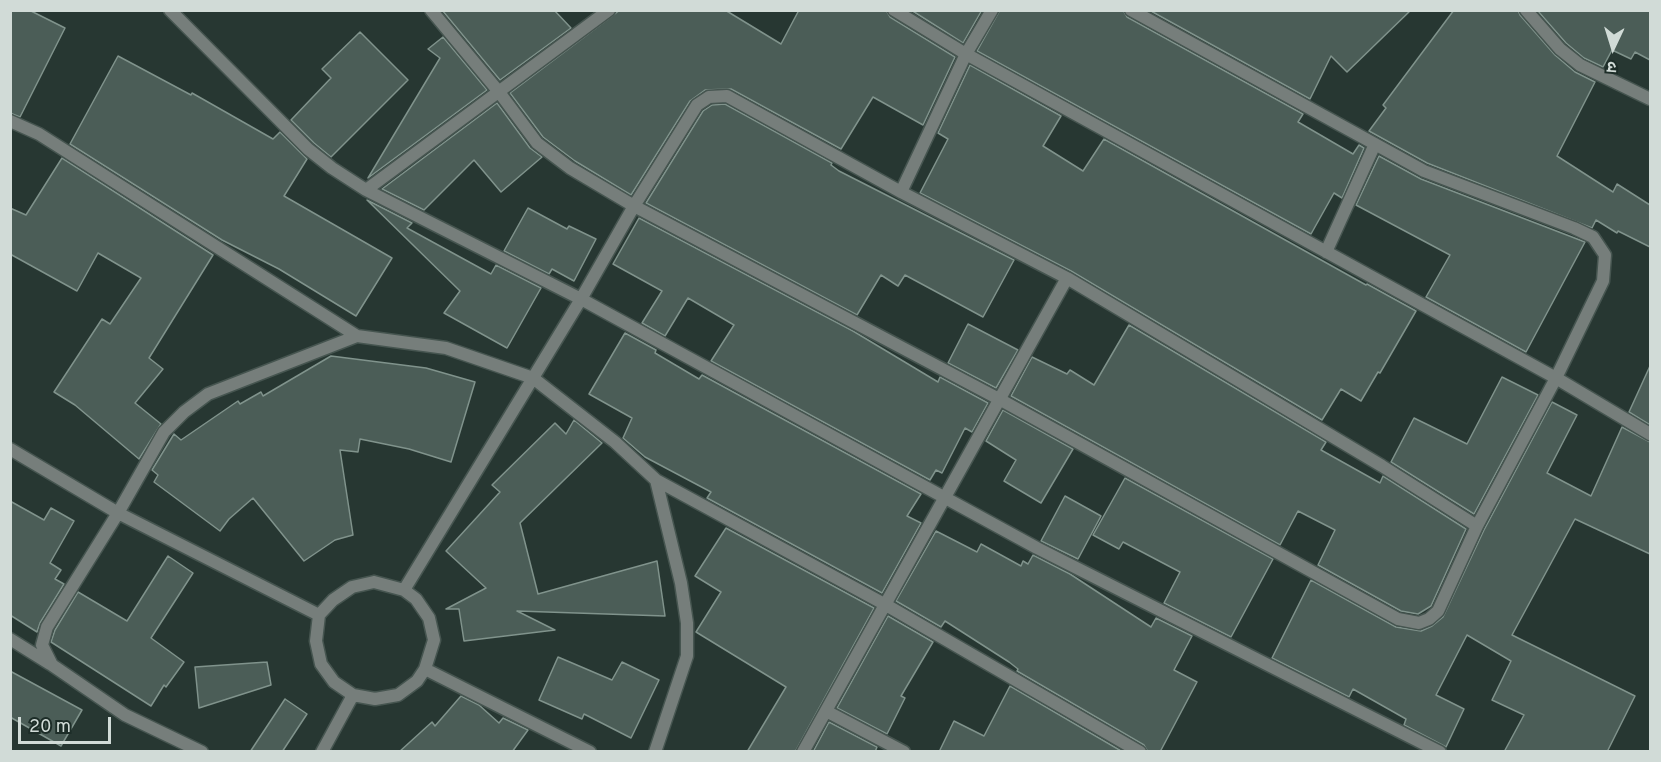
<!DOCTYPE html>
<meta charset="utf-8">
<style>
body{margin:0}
#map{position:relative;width:1661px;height:762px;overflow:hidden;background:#273732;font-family:Overpass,"Noto Sans Devanagari",sans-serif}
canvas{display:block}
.frame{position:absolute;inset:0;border:12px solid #d1dbd7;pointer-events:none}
.north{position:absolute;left:1583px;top:18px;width:60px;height:60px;-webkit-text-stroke:4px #1d2d28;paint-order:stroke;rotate:184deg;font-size:16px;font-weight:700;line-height:24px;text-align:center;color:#d1dbd7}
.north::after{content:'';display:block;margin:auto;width:21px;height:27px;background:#d1dbd7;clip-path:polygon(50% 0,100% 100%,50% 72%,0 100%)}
.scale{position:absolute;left:18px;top:717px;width:93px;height:27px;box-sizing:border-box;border:3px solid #d1dbd7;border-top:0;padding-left:8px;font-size:18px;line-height:21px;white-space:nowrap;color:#d1dbd7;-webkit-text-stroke:4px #1d2d28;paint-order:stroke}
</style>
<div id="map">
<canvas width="1661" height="762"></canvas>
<div class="frame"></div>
<div class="north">उ</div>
<div class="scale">20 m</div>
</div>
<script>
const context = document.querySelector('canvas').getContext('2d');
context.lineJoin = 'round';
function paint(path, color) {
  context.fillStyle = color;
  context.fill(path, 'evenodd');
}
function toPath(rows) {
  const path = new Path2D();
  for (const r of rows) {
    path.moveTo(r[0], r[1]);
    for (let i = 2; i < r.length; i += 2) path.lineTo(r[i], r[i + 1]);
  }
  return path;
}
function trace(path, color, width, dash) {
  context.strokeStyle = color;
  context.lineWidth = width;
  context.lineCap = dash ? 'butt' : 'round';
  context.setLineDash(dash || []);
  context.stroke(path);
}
const building = toPath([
 [10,10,29,10,65,28,20,117,10,113,10,10],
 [442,10,554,10,571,28,500,80,442,10],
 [620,10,725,10,781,44,799,10,886,10,890,17,955,57,923,125,873,97,841,149,731,89,705,90,690,101,631,195,575,161,543,137,510,93,620,10],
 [911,10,982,10,963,43,911,10],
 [1000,10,1123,10,1127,17,1303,114,1298,122,1353,154,1359,145,1364,148,1342,198,1334,193,1311,234,977,51,1000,10],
 [1149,10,1411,10,1347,72,1331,56,1310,99,1149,10],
 [1454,10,1518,10,1520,15,1555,55,1575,72,1595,82,1557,156,1613,192,1617,184,1650,205,1650,247,1618,231,1617,233,1596,220,1592,228,1427,163,1369,131,1386,108,1383,105,1454,10],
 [1537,10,1650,10,1650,60,1635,52,1631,59,1612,50,1603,67,1584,58,1566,43,1537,10],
 [360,32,408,80,331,157,314,143,291,120,331,78,322,69,360,32],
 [443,37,487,90,368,178,440,58,428,49,443,37],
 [118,56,191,95,192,93,273,139,280,132,307,159,284,196,392,258,356,316,279,269,222,240,70,144,118,56],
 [970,65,1061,116,1043,146,1083,171,1104,139,1366,285,1367,284,1416,311,1380,373,1378,372,1361,401,1341,389,1322,420,1071,271,920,193,948,139,938,133,970,65],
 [497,103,530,148,542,157,501,192,474,160,424,210,382,189,497,103],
 [725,104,832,163,831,165,839,171,1014,260,983,317,905,275,898,286,881,275,857,315,646,203,703,111,712,105,725,104],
 [1379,156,1421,179,1585,242,1526,352,1426,297,1450,255,1356,205,1379,156],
 [62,158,213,255,149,358,163,369,135,403,161,424,139,459,75,405,54,392,102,319,110,324,141,278,98,253,77,291,10,254,10,208,26,215,62,158],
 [367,200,412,223,407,228,491,274,496,265,541,288,507,348,444,313,460,291,367,200],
 [528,208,567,229,569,226,596,239,574,281,552,269,549,274,504,251,528,208],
 [639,218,853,331,938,382,940,377,988,403,972,432,965,428,942,473,936,470,930,480,711,361,734,325,688,298,665,336,642,323,662,291,613,264,639,218],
 [968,324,1018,350,996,388,948,363,968,324],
 [1129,325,1326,442,1321,450,1380,483,1383,476,1466,529,1431,606,1418,614,1401,611,1318,565,1335,530,1298,511,1280,545,1011,396,1032,357,1067,374,1070,370,1094,385,1129,325],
 [625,333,656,350,655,353,699,379,702,375,921,494,907,516,921,523,882,593,707,498,711,492,645,457,623,438,632,418,589,394,625,333],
 [331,356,426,368,475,382,451,462,409,449,360,439,358,452,340,450,353,535,335,540,304,561,253,498,229,519,220,531,154,482,158,475,152,470,174,434,181,440,238,401,240,404,261,392,263,396,331,356],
 [1650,366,1650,425,1629,412,1650,366],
 [1502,377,1538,395,1474,514,1391,462,1414,418,1467,444,1502,377],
 [1552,402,1577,415,1547,473,1591,496,1622,427,1650,442,1650,554,1575,519,1512,635,1635,696,1607,752,1504,752,1524,715,1492,700,1511,661,1467,635,1436,695,1464,709,1446,747,1404,725,1406,719,1353,689,1349,697,1272,658,1311,580,1396,627,1421,631,1432,626,1443,617,1484,530,1552,402],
 [1003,410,1073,449,1041,503,1004,481,1016,460,986,441,1003,410],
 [574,420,602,443,520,523,538,594,657,561,665,616,517,611,555,630,464,641,459,609,446,609,486,588,446,551,500,492,492,485,555,423,566,434,574,420],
 [1125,478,1273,559,1231,637,1164,603,1180,572,1123,542,1119,549,1093,535,1125,478],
 [1065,496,1101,516,1078,559,1041,541,1065,496],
 [10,501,44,520,51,508,74,521,50,563,61,570,55,579,64,584,40,623,37,632,10,615,10,501],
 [726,528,874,608,795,752,747,752,786,687,696,632,721,592,695,576,726,528],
 [936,531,977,552,981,544,1021,566,1023,561,1028,564,1033,555,1070,574,1151,627,1156,618,1192,636,1174,670,1197,682,1160,752,1148,752,1144,745,1017,671,1018,669,1009,662,945,621,941,627,896,601,936,531],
 [168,556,193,573,151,638,184,662,166,687,164,685,151,706,51,642,55,630,78,592,127,621,168,556],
 [888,616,933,642,901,696,905,698,887,734,837,708,888,616],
 [558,657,612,680,622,662,659,680,631,738,584,714,582,719,539,700,558,657],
 [267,662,271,685,199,708,195,667,267,662],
 [10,671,82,710,61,746,10,717,10,671],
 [1010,686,1123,752,939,752,954,721,984,736,1010,686],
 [461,696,479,705,499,723,503,718,528,730,512,752,399,752,432,722,435,726,461,696],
 [285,699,307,714,282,752,250,752,285,699],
 [829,722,877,747,875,752,813,752,829,722]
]);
const minor = toPath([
 [170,10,308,149,332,168,366,190,581,299,1037,548,1440,752],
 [431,10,499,92,537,143,570,168,634,206,999,399,1398,619,1419,623,1429,619,1438,611,1477,526,1556,378,1603,281,1605,255,1593,237,1574,228,1424,171,1131,10],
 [894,10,966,54,1556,378,1650,434],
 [1526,10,1560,49,1580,65,1650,99],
 [10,121,39,134,357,336],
 [366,190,609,10],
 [901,192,966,54,992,10],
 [1326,252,1375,144],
 [10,449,118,513,319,615],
 [656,480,886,605,1140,752],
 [374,582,404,590,416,599,429,618,434,640,425,669,417,681,398,695,375,699,353,695,334,682,321,664,316,641,319,615,333,600,352,587,374,582],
 [404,590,581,299,634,206,697,105,709,97,727,96,901,192,1067,278,1382,466,1477,526],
 [10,639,50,664],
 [425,669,590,752],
 [826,711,904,752],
 [202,752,125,715,52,665,42,645,47,627,118,513,164,432,184,412,208,394,357,336,446,348,533,378,615,442,656,480,681,583,687,623,687,656,655,752],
 [322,752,353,695],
 [803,752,1067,278]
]);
paint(building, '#4b5d57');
trace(building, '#80938c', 1.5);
trace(minor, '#465550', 15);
trace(minor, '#767e7b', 12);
</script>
